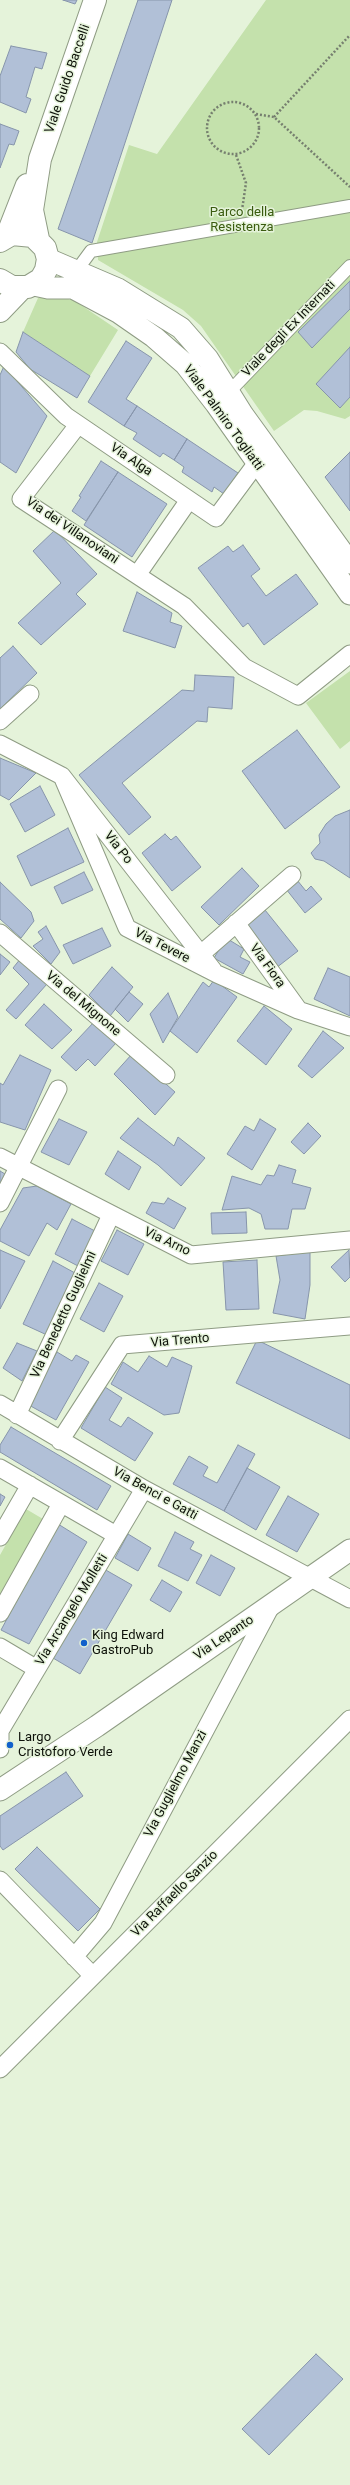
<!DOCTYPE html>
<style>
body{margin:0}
canvas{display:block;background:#e5f3da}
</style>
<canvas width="350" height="2485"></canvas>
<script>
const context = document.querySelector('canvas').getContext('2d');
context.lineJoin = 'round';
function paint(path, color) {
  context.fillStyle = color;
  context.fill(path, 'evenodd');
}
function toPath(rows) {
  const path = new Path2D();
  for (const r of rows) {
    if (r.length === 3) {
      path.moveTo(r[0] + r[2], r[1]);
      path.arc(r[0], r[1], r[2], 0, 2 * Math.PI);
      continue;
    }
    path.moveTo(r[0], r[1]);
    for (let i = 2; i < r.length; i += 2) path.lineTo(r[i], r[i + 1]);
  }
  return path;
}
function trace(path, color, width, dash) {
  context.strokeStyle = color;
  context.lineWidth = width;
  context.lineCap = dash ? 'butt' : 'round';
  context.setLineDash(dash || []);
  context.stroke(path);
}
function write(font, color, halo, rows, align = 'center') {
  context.font = font + ' Roboto,sans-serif';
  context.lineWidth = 3;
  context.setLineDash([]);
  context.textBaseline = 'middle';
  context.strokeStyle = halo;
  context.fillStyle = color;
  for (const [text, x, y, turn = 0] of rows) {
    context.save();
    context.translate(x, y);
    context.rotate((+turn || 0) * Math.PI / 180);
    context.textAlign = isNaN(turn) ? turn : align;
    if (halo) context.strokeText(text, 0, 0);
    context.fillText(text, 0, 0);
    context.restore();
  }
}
const green = toPath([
 [266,0,350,0,350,416,345,419,317,411,304,410,274,431,201,326,183,310,98,260,97,242,129,145,157,154],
 [61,297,75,301,118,330,90,376,23,332,38,298],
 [350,671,350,741,340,749,306,703],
 [26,1509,43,1519,0,1595,0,1555]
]);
const building = toPath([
 [63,0,77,0,75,4,63,0],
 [138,0,172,0,92,243,58,229,138,0],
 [11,46,47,53,42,69,35,67,26,97,31,99,26,113,0,102,0,76,11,46],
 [0,124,19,131,14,145,9,144,0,168,0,124],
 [350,281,350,309,312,348,298,332,350,281],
 [23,332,90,376,77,398,30,369,16,352,23,332],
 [126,341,152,358,126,399,137,406,124,426,88,402,126,341],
 [350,347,350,397,340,408,316,384,350,347],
 [4,366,47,416,16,473,0,462,0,375,4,366],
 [137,406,187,439,174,460,163,453,160,457,133,439,137,433,124,426,137,406],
 [187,439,238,473,224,494,214,487,212,492,182,472,184,467,174,460,187,439],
 [350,452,350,511,325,477,350,452],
 [101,461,118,472,86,521,72,511,81,497,79,496,101,461],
 [118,472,167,504,132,557,84,525,118,472],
 [55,530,97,574,76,594,86,604,41,645,18,623,61,583,33,551,55,530],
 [243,545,260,569,251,576,266,596,296,574,318,604,264,645,248,623,243,627,198,568,228,546,233,552,243,545],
 [137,592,172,613,170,622,182,626,175,648,123,631,137,592],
 [13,646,37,673,0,709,0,658,13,646],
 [195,675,234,677,232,709,208,707,207,722,197,721,122,783,151,817,129,835,79,775,182,690,194,691,195,675],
 [297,730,340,787,285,829,242,771,297,730],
 [0,758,36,773,9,800,0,795,0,758],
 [40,786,55,815,25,832,10,804,40,786],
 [350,810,350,878,324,861,315,859,311,853,320,843,319,835,326,824,335,816,350,810],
 [68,828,84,862,31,886,17,856,68,828],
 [165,834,171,840,176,836,201,867,172,891,142,853,165,834],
 [242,868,259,886,219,925,201,907,242,868],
 [84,872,93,890,62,904,54,887,84,872],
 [297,880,306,891,311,886,322,899,305,913,286,889,297,880],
 [0,882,31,912,34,921,21,938,0,919,0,882],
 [265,910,298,951,276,968,247,925,265,910],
 [46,926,60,952,51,964,33,946,43,939,38,932,46,926],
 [102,928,111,946,73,964,63,945,102,928],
 [226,938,244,949,240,957,250,962,243,974,214,958,226,938],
 [0,954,10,962,0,975,0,954],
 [21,958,47,984,16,1019,6,1010,29,984,13,968,21,958],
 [112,967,133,987,110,1016,89,995,112,967],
 [328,968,350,977,350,1016,314,999,328,968],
 [214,980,237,997,197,1053,170,1031,203,982,209,987,214,980],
 [129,992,143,1004,128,1022,115,1009,129,992],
 [168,993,178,1017,163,1043,150,1014,168,993],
 [44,1004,72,1030,52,1049,25,1025,44,1004],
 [264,1006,292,1029,266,1065,237,1041,264,1006],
 [94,1022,116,1043,95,1066,88,1059,76,1071,61,1057,94,1022],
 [323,1031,344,1048,312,1078,298,1066,323,1031],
 [132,1054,175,1092,155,1115,114,1074,132,1054],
 [20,1055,51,1070,25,1130,0,1122,0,1083,3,1085,20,1055],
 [138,1118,174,1146,178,1137,205,1158,181,1186,158,1165,120,1138,138,1118],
 [59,1119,87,1132,69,1165,41,1152,59,1119],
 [260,1119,276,1129,252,1170,227,1154,245,1126,254,1131,260,1119],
 [308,1123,321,1136,304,1154,291,1142,308,1123],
 [118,1151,141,1167,129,1190,105,1174,118,1151],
 [279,1165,296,1170,292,1183,311,1188,305,1209,292,1209,288,1229,265,1229,261,1214,249,1208,222,1210,232,1176,261,1185,267,1175,274,1176,279,1165],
 [0,1171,5,1174,0,1185,0,1171],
 [37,1186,71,1204,57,1230,47,1223,29,1256,0,1241,0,1230,23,1188,37,1186],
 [168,1198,186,1208,174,1229,146,1213,152,1202,164,1204,168,1198],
 [246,1212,247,1233,212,1234,211,1213,246,1212],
 [72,1219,95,1231,78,1266,55,1254,72,1219],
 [117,1230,144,1244,128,1275,101,1261,117,1230],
 [0,1250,25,1261,0,1309,0,1250],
 [349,1250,350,1277,345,1282,331,1267,349,1250],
 [310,1251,310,1285,305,1319,273,1313,280,1280,276,1256,310,1251],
 [257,1260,259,1309,226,1310,223,1262,257,1260],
 [53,1261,75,1273,47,1335,23,1324,53,1261],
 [99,1283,123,1296,104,1332,80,1319,99,1283],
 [257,1340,350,1385,350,1439,236,1383,257,1340],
 [17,1343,37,1351,22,1381,3,1368,17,1343],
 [57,1352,72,1361,76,1355,89,1362,56,1420,27,1404,57,1352],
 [149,1356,167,1367,172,1357,192,1366,179,1413,164,1415,111,1384,123,1362,138,1372,149,1356],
 [105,1387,122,1398,109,1420,121,1427,128,1417,153,1433,135,1461,81,1428,105,1387],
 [11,1427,111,1486,97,1510,0,1452,0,1445,11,1427],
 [238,1445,255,1454,224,1511,173,1484,189,1456,208,1467,203,1476,217,1483,238,1445],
 [247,1468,280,1487,256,1530,224,1511,247,1468],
 [0,1494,5,1497,0,1506,0,1494],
 [288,1496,319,1514,297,1552,266,1535,288,1496],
 [58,1524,87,1542,29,1644,1,1630,58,1524],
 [175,1532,194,1542,190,1549,202,1555,188,1581,158,1566,175,1532],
 [128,1534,151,1548,138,1571,115,1558,128,1534],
 [211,1555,235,1568,220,1596,196,1583,211,1555],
 [104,1569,132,1585,80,1674,53,1658,104,1569],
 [162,1580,182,1592,170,1612,150,1600,162,1580],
 [66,1772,83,1796,3,1850,0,1846,0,1816,66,1772],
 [37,1847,100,1909,78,1931,15,1869,37,1847],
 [316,2354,343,2379,269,2455,242,2429,316,2354]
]);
const path = toPath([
 [233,128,26],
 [256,114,274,117,350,187],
 [274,117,350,35],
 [236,155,246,183,242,210]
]);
const pedestrian = toPath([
 [77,270,91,251,350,206],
 [229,392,350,266]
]);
const minor = toPath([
 [0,352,66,416,216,518,256,464],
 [78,425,21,499,184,606,244,667,298,696,350,654],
 [137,575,189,500],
 [0,721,30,694],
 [0,744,62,776,213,970],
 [62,776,127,928,217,974,298,1010,350,1027],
 [236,923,298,1009],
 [0,933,166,1075],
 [201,954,292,875],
 [0,1157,191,1255,350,1240],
 [0,1203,58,1089],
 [0,1404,144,1489,350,1599],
 [17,1415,111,1215],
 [60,1441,122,1345,350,1326],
 [0,1468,116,1535],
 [0,1537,30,1485],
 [0,1613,61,1504],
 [0,1647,37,1669],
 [0,1749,0,1731,144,1489],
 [0,1880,93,1976],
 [74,1957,103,1923,271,1606],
 [0,2069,350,1719]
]);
const tertiary = toPath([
 [48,259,118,289,181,328,208,359,243,415,350,563],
 [34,285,48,288,73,288,118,312,154,337,185,364,216,404,350,594],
 [0,1790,97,1726,350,1550]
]);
const secondary = toPath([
 [7,236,27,185],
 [38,239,32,210,40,159,95,0],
 [0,241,12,234,33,236,45,248,48,259,46,270,41,279,28,287,12,287,0,280],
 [0,311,22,288]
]);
const markers = [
 [84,1643,4,"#1261cb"],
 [10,1745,4,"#1261cb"]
];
const streetNames = [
 ["Viale Guido Baccelli",68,79,-71],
 ["Viale degli Ex Internati",289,329,-46],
 ["Viale Palmiro Togliatti",223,418,54],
 ["Via Alga",131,460,34],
 ["Via dei Villanoviani",72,531,34],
 ["Via Po",118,848,52],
 ["Via Tevere",162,946,27],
 ["Via Fiora",267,966,54],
 ["Via del Mignone",83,1004,40],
 ["Via Arno",167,1242,25],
 ["Via Benedetto Guglielmi",64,1315,-65],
 ["Via Trento",180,1341,-5],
 ["Via Benci e Gatti",155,1494,29],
 ["Via Arcangelo Molletti",72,1610,-59],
 ["Via Lepanto",224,1638,-34],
 ["Via Guglielmo Manzi",176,1784,-62],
 ["Via Raffaello Sanzio",175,1894,-45]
];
const parkNames = [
 ["Parco della",242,213],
 ["Resistenza",242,228]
];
const poiNames = [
 ["King Edward",92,1636],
 ["GastroPub",92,1651],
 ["Largo",18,1738],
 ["Cristoforo Verde",18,1753]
];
paint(green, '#c4e1ac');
paint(building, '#b1c0d7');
trace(building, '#8795ab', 1);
trace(pedestrian, '#8f9c84', 14);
trace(minor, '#8f9c84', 19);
trace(tertiary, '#8f9c84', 23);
trace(secondary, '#8f9c84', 24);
trace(path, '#767f6f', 2.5, [2, 2]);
trace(pedestrian, '#fff', 12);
trace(minor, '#fff', 17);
trace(tertiary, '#fff', 21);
trace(secondary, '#fff', 22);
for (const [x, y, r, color] of markers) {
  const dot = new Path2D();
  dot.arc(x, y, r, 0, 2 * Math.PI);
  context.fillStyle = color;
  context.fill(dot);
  trace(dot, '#e5f3da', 1.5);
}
write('13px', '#0d1109', '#e5f3da', streetNames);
write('13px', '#3a5b0f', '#e5f3da', parkNames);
write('13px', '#0d1109', '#e5f3da', poiNames, 'left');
</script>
